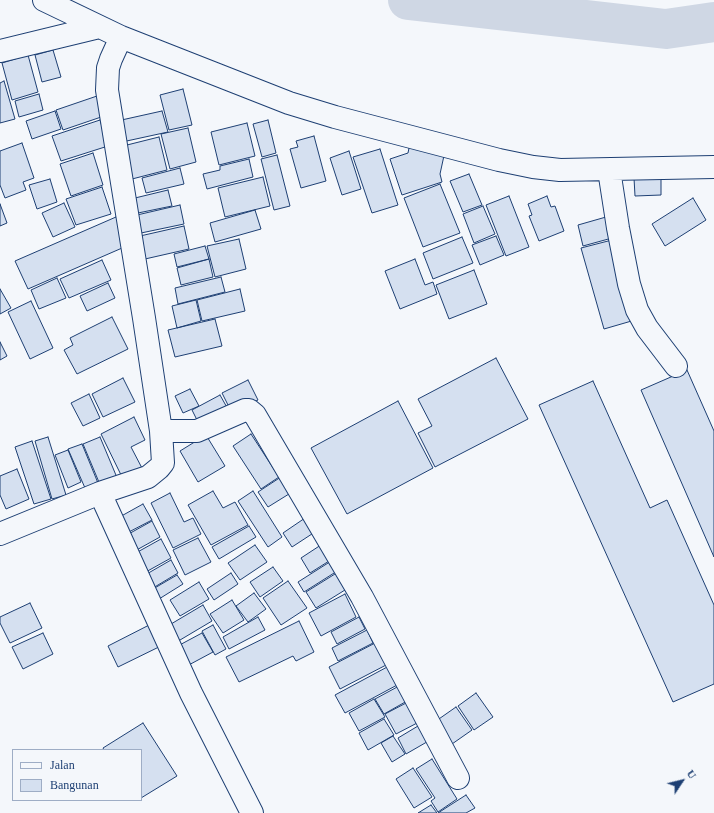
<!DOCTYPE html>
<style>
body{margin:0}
#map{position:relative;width:714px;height:813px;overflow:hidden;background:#f4f7fb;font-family:"Times New Roman",serif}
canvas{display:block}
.legend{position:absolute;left:12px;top:749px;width:130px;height:52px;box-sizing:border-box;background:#f4f7fb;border:1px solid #9eadc5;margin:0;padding:5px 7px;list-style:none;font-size:12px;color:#1d3f73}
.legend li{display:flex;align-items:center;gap:8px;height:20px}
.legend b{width:20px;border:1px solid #9eadc5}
.north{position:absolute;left:662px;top:761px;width:40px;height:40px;-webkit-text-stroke:3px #f4f7fb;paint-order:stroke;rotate:55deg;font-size:11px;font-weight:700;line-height:16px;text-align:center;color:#1d3f73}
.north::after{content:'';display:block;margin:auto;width:14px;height:18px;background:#1d3f73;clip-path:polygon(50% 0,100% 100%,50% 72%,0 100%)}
</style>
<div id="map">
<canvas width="714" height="813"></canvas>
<ul class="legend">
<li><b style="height:5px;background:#f4f7fb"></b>Jalan</li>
<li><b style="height:11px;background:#d5e0f0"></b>Bangunan</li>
</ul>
<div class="north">U</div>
</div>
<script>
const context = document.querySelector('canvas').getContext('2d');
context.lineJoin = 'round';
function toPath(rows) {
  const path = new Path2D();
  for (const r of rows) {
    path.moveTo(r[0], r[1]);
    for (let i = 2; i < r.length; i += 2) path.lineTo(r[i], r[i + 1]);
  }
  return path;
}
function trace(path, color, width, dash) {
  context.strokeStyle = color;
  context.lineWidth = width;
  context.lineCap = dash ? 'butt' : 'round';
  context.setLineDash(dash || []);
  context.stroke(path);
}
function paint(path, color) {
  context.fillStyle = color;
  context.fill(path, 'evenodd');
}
const river = toPath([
 [408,0,666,29,714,22]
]);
const building = toPath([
 [53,50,61,77,42,82,35,55,53,50],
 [28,55,38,92,12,100,2,63,28,55],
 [4,81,15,119,0,123,0,83,4,81],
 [183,89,192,125,169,130,160,95,183,89],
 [39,94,43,110,19,117,15,101,39,94],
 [100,95,107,115,63,130,56,110,100,95],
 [55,111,61,129,32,139,26,121,55,111],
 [162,111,168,132,122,142,117,121,162,111],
 [100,120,108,146,61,161,52,136,100,120],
 [268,120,276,153,262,157,253,124,268,120],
 [247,123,255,156,219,165,211,132,247,123],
 [188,128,196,162,170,169,161,134,188,128],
 [314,136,326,181,301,188,290,149,298,147,296,141,314,136],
 [159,137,167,170,132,179,123,146,159,137],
 [22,143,34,178,23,182,26,190,5,198,0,185,0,151,22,143],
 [410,143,445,151,440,174,442,182,402,195,390,159,408,153,410,143],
 [380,149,398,205,372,213,353,157,380,149],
 [349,151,361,189,342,195,330,158,349,151],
 [93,153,103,185,71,196,60,164,93,153],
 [277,155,290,206,274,210,261,159,277,155],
 [249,159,253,177,207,189,203,174,220,170,220,166,249,159],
 [180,168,184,184,146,193,142,178,180,168],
 [469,174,482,205,463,212,450,181,469,174],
 [661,176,661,195,635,196,634,178,661,176],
 [263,177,270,206,225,217,218,188,263,177],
 [50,179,57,202,37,209,29,185,50,179],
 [440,184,460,233,423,247,404,198,440,184],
 [102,187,111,214,76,225,66,199,102,187],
 [168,190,172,206,138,213,135,198,168,190],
 [509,196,529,247,506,256,486,205,509,196],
 [547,196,551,207,555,206,564,231,539,241,529,216,532,215,528,204,547,196],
 [693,198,706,220,665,246,652,224,693,198],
 [64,203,75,227,53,237,42,213,64,203],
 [0,204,7,223,0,226,0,204],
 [180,205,184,224,141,233,137,215,180,205],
 [483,206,495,234,474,243,463,214,483,206],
 [255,210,261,229,215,242,210,223,255,210],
 [116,217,129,245,28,289,15,261,116,217],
 [606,217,612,238,583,246,578,225,606,217],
 [184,226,189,249,145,259,140,236,184,226],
 [496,236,504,255,480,265,472,245,496,236],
 [462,237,473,263,433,279,423,253,462,237],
 [239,239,246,269,215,277,207,246,239,239],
 [612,240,635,320,604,329,581,248,612,240],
 [205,246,209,259,177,267,174,254,205,246],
 [209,259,213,277,181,285,177,268,209,259],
 [415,259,425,285,433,282,437,294,400,309,385,271,415,259],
 [102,260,111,280,69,298,60,279,102,260],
 [474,270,487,304,449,319,436,285,474,270],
 [221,277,225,292,178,304,175,288,221,277],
 [57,278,66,298,39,309,31,290,57,278],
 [108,283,115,298,87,311,80,296,108,283],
 [0,289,11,308,0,314,0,289],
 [240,289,245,311,202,321,197,300,240,289],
 [196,300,201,321,177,328,172,306,196,300],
 [31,301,53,348,30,359,8,312,31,301],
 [112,317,128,349,77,374,64,350,73,345,70,338,112,317],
 [215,319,222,346,175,357,168,330,215,319],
 [0,342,7,356,0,360,0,342],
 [496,358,528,419,435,467,418,433,432,426,418,399,496,358],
 [687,370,714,431,714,557,641,390,687,370],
 [123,378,135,402,103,417,92,394,123,378],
 [248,380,258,400,232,413,222,393,248,380],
 [593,381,650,508,667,500,714,605,714,684,673,702,539,405,593,381],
 [190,389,199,406,183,413,175,396,190,389],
 [89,394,100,418,83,426,71,403,89,394],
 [220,395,229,411,200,426,192,410,220,395],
 [398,401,433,468,347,514,311,448,398,401],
 [134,417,145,440,131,447,143,470,123,479,101,434,134,417],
 [251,434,279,477,261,489,233,446,251,434],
 [206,435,225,466,198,482,180,451,206,435],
 [48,437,66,495,52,499,35,441,48,437],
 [100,437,118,480,101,487,83,444,100,437],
 [32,441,51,499,34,504,15,447,32,441],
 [82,444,98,483,85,488,68,449,82,444],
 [68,450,81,482,68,488,55,455,68,450],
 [17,469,29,499,6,509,0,495,0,476,17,469],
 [287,473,297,489,268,507,258,492,287,473],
 [213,491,223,508,235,502,248,525,211,545,188,505,213,491],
 [253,491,282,537,268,547,238,501,253,491],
 [170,493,184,522,193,518,201,534,173,548,151,503,170,493],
 [143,504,152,520,125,534,116,519,143,504],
 [308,516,318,530,292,547,283,533,308,516],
 [152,521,160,537,133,552,125,536,152,521],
 [249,526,256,537,219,559,212,547,249,526],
 [198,538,211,562,185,575,173,550,198,538],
 [161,539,171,558,144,573,134,554,161,539],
 [327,541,337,556,310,573,301,558,327,541],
 [255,545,267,562,240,580,228,563,255,545],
 [336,558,342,568,304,592,298,582,336,558],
 [171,560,178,573,153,588,145,575,171,560],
 [273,567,283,581,260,597,250,582,273,567],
 [343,569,353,585,316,608,306,592,343,569],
 [231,573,238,584,214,600,207,589,231,573],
 [177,575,183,584,159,599,153,589,177,575],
 [288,581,307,608,281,625,263,598,288,581],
 [199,582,209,599,180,616,170,600,199,582],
 [254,593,266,609,248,622,236,606,254,593],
 [345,594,356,617,321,636,309,613,345,594],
 [232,600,244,620,223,633,210,614,232,600],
 [30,603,42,628,10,643,0,623,0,617,30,603],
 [203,605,212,621,175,643,166,627,203,605],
 [258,617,265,630,229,649,223,637,258,617],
 [359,617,365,629,337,644,331,632,359,617],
 [157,621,167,643,118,667,108,646,157,621],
 [299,621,314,652,296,661,293,656,239,682,226,657,299,621],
 [213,625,226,649,215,655,202,631,213,625],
 [367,630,373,643,338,661,332,648,367,630],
 [43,633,53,654,23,669,12,647,43,633],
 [202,633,213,652,185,667,174,648,202,633],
 [377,642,388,664,340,689,329,667,377,642],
 [389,666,399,684,345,713,335,695,389,666],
 [399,686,407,701,384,714,375,699,399,686],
 [476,693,493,717,474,730,458,706,476,693],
 [374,699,385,717,359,731,349,713,374,699],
 [408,702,419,722,396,734,385,714,408,702],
 [456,707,472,730,452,744,436,721,456,707],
 [384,719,394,735,368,750,359,733,384,719],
 [143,723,177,776,141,798,141,750,104,750,103,748,143,723],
 [423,723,432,739,406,754,398,738,423,723],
 [393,736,405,754,392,762,381,743,393,736],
 [432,759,457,799,438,812,431,801,435,798,416,769,432,759],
 [413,768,432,797,414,808,396,779,413,768],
 [466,795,475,808,466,813,438,813,466,795],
 [431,805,437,813,418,813,431,805]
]);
const minor = toPath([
 [44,0,121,37,289,103,335,117,499,160,533,167,560,170,714,167],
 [0,51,99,27],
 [609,170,618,228,629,284,637,310,647,328,676,366],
 [161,431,197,431,245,410,249,410,255,415,362,597,458,778],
 [100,493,191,693,252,813],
 [0,534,100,493,148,477,159,468,163,463,161,431,144,318,107,90,108,68,111,59,121,37]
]);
trace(river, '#cfd7e4', 40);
paint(building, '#d5e0f0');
trace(building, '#1d3f73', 1);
trace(minor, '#1d3f73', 24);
trace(minor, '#f4f7fb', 22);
</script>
